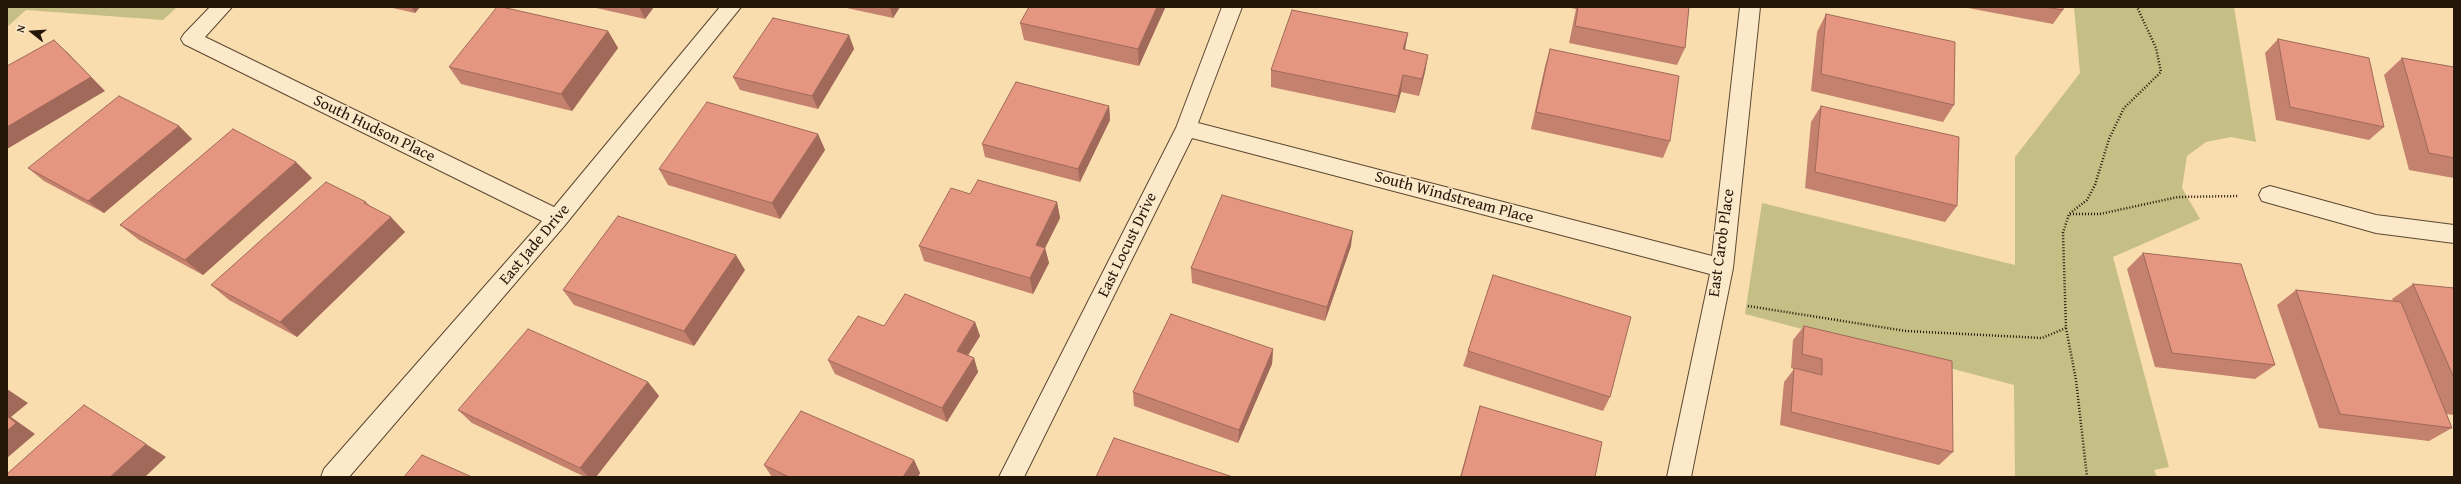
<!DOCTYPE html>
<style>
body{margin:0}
#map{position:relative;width:2461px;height:484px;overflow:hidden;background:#faddae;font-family:"Gentium Book Plus",serif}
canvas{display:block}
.frame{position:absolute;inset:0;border:8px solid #241609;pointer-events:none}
.north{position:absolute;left:12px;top:12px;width:40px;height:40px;-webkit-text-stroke:3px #fce9ca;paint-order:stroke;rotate:287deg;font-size:11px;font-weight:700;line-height:16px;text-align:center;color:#241609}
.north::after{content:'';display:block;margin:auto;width:14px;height:18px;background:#241609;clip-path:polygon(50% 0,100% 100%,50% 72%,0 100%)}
</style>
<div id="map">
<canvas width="2461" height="484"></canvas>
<div class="frame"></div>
<div class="north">N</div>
</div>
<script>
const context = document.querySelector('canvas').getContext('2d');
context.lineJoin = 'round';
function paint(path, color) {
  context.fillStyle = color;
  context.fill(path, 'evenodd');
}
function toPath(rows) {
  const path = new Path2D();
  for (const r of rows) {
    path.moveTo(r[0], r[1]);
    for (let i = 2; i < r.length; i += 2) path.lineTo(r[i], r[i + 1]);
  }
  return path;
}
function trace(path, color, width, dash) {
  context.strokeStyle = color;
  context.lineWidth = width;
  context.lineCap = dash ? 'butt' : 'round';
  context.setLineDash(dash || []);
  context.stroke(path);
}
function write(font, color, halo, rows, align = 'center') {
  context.font = font + ' "Gentium Book Plus",serif';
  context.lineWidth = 3;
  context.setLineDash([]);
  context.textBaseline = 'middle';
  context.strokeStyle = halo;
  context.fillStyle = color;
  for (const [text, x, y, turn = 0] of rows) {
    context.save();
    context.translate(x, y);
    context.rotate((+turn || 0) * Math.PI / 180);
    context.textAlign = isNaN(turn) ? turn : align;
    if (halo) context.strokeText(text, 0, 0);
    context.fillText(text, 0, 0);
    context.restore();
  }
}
const green = toPath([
 [7,7,177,7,163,20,26,10,7,27],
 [2074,7,2234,7,2256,142,2231,137,2206,142,2187,156,2182,188,2200,219,2113,257,2169,467,2154,470,2157,477,2015,477,2014,385,1745,314,1762,203,2015,265,2015,157,2080,73]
]);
const path = toPath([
 [2070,214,2100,214,2178,197,2239,196],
 [1748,306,1906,331,2042,338,2066,328,2063,233,2069,214,2087,200,2095,185,2109,139,2124,108,2161,72,2156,48,2137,7],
 [2066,328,2076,380,2087,477]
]);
const minor = toPath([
 [210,7,232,7,205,37,554,207,720,7,741,7,565,225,349,477,321,477,324,469,542,221,184,44,181,39,184,34,210,7],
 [1222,7,1242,7,1198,123,1712,256,1740,7,1760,7,1733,268,1691,477,1667,477,1710,274,1192,138,1024,477,999,477,1176,128,1222,7],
 [2270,186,2376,215,2454,225,2454,243,2376,233,2262,201,2259,195,2262,189,2270,186]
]);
const wall = toPath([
 [388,7,420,7,415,13],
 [592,7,654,7,645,19],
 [842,7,900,7,893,18],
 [1566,7,1689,7,1685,48,1677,65,1569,43,1576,9],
 [1968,7,2063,7,2063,10,2053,24,1968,8],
 [1165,8,1139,66,1024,40,1020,23],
 [1826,14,1954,105,1943,122,1811,91,1817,32],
 [608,31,618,48,572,111,461,84,449,67],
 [849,35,854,49,818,109,740,90,733,77],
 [2278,39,2384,127,2369,140,2276,120,2265,53],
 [1550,49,1670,141,1663,158,1531,129,1545,66],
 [1405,50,1428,55,1425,72,1419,96,1401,92,1395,113,1271,87,1271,70],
 [2402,58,2454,67,2454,178,2409,170,2384,75],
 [1109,106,1110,120,1080,182,985,157,982,144],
 [1821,106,1957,206,1945,222,1805,188,1811,122],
 [179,126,192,139,104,213,44,181,28,168],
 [818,134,825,150,780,219,668,185,659,169],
 [312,178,203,275,139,240,120,225],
 [970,194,1057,202,1060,218,1045,248,1049,263,1033,294,924,261,919,246],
 [366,202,369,205,405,232,297,337,229,300,211,285],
 [1351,246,1325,321,1192,283,1191,268],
 [2143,253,2275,365,2255,379,2155,367,2127,269],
 [745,270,694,346,574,305,563,290],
 [2413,284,2454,288,2454,415,2447,414,2452,428,2429,441,2319,428,2277,305,2296,290,2393,301,2392,299],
 [975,322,980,336,968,355,974,358,978,372,947,422,835,374,828,360,884,326],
 [1804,326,1953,452,1939,465,1780,425,1784,382,1794,369,1791,368,1793,340],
 [1273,349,1272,364,1238,443,1134,406,1133,392],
 [1468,351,1610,397,1603,411,1463,366],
 [648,382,659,396,596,477,585,477,472,423,458,410],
 [1480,406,1595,477,1460,477,1476,420],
 [914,460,920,473,918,477,772,477,764,465]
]);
const shadedWall = toPath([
 [411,7,420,7,415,13],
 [639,7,654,7,645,19],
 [890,7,900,7,893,18],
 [1157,7,1165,7,1165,8,1139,66,1138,49],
 [608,31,618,48,572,111,561,94],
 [1408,33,1405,50,1403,49],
 [849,35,854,49,818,109,812,96],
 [54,40,68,53,105,91,7,149,7,127],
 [1428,55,1425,72,1419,96,1422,79],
 [1403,75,1401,92,1395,113,1398,96],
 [1109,106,1110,120,1080,182,1078,169],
 [179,126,192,139,104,213,88,201],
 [818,134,825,150,780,219,772,203],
 [296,162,312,178,203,275,185,260],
 [1057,202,1060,218,1039,260,1036,245],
 [391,217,405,232,297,337,280,322],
 [1353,231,1351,246,1325,321,1327,307],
 [1045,248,1049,263,1033,294,1030,278],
 [736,255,745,270,694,346,684,331],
 [975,322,980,336,962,365,957,351],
 [1273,349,1272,364,1238,443,1239,430],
 [974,358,978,372,947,422,942,408],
 [648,382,659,396,596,477,589,477,580,468],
 [7,389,28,403,11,417,35,434,7,458],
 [146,444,166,457,145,477,110,477],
 [914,460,920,473,918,477,903,477]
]);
const building = toPath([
 [497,7,502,7,608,31,561,94,449,67,497,7],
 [1029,7,1157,7,1138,49,1020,23,1029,7],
 [1578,7,1689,7,1685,48,1575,26,1578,7],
 [2045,7,2063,7,2063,10,2045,7],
 [1292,10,1408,33,1403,49,1428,55,1422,79,1403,75,1398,96,1271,70,1292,10],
 [1826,14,1955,42,1954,105,1821,74,1826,14],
 [773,18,849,35,812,96,733,77,773,18],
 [2278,39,2369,58,2384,127,2290,107,2278,39],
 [54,40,91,77,7,127,7,66,54,40],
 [1550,49,1679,76,1670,141,1536,112,1550,49],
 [2402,58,2454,67,2454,158,2429,153,2402,58],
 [1016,82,1109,106,1078,169,982,144,1016,82],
 [119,96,179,126,88,201,28,168,119,96],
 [707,102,818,134,772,203,659,169,707,102],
 [1821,106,1959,137,1957,206,1815,172,1821,106],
 [233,129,296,162,185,260,120,225,233,129],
 [978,180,1057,202,1036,245,1045,248,1030,278,919,246,951,188,970,194,978,180],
 [326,182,366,202,364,203,391,217,280,322,211,285,326,182],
 [1222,195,1353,231,1327,307,1191,268,1222,195],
 [618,216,736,255,684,331,563,290,618,216],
 [2143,253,2241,264,2275,365,2172,353,2143,253],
 [1493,275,1631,317,1610,397,1468,351,1493,275],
 [2413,284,2454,288,2454,378,2413,284],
 [2296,290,2401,302,2452,428,2340,414,2296,290],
 [905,294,975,322,957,351,974,358,942,408,828,360,858,316,884,326,905,294],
 [1171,314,1273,349,1239,430,1133,392,1171,314],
 [1804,326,1952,361,1953,452,1791,412,1794,368,1822,375,1822,359,1802,354,1804,326],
 [528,329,648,382,580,468,458,410,528,329],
 [84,405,146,444,110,477,7,477,7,474,84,405],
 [1480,406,1602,442,1595,477,1461,477,1480,406],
 [801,411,914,460,903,477,789,477,764,465,801,411],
 [7,416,16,423,7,431,7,416],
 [1114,438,1233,477,1096,477,1114,438],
 [422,455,472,477,404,477,422,455]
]);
const streetNames = [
 ["South Hudson Place",374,129,26],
 ["South Windstream Place",1454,198,15],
 ["East Carob Place",1722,243,-82],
 ["East Jade Drive",535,245,-50],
 ["East Locust Drive",1128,245,-64]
];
paint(green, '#c5bf85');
trace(minor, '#5a4832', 2);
trace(path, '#241609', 2.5, [1, 2]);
paint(minor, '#fce9ca');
paint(wall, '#c4816e');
paint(shadedWall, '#a0695a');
paint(building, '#e49680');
trace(building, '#a0695a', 1);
write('16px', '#241609', '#fce9ca', streetNames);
</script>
